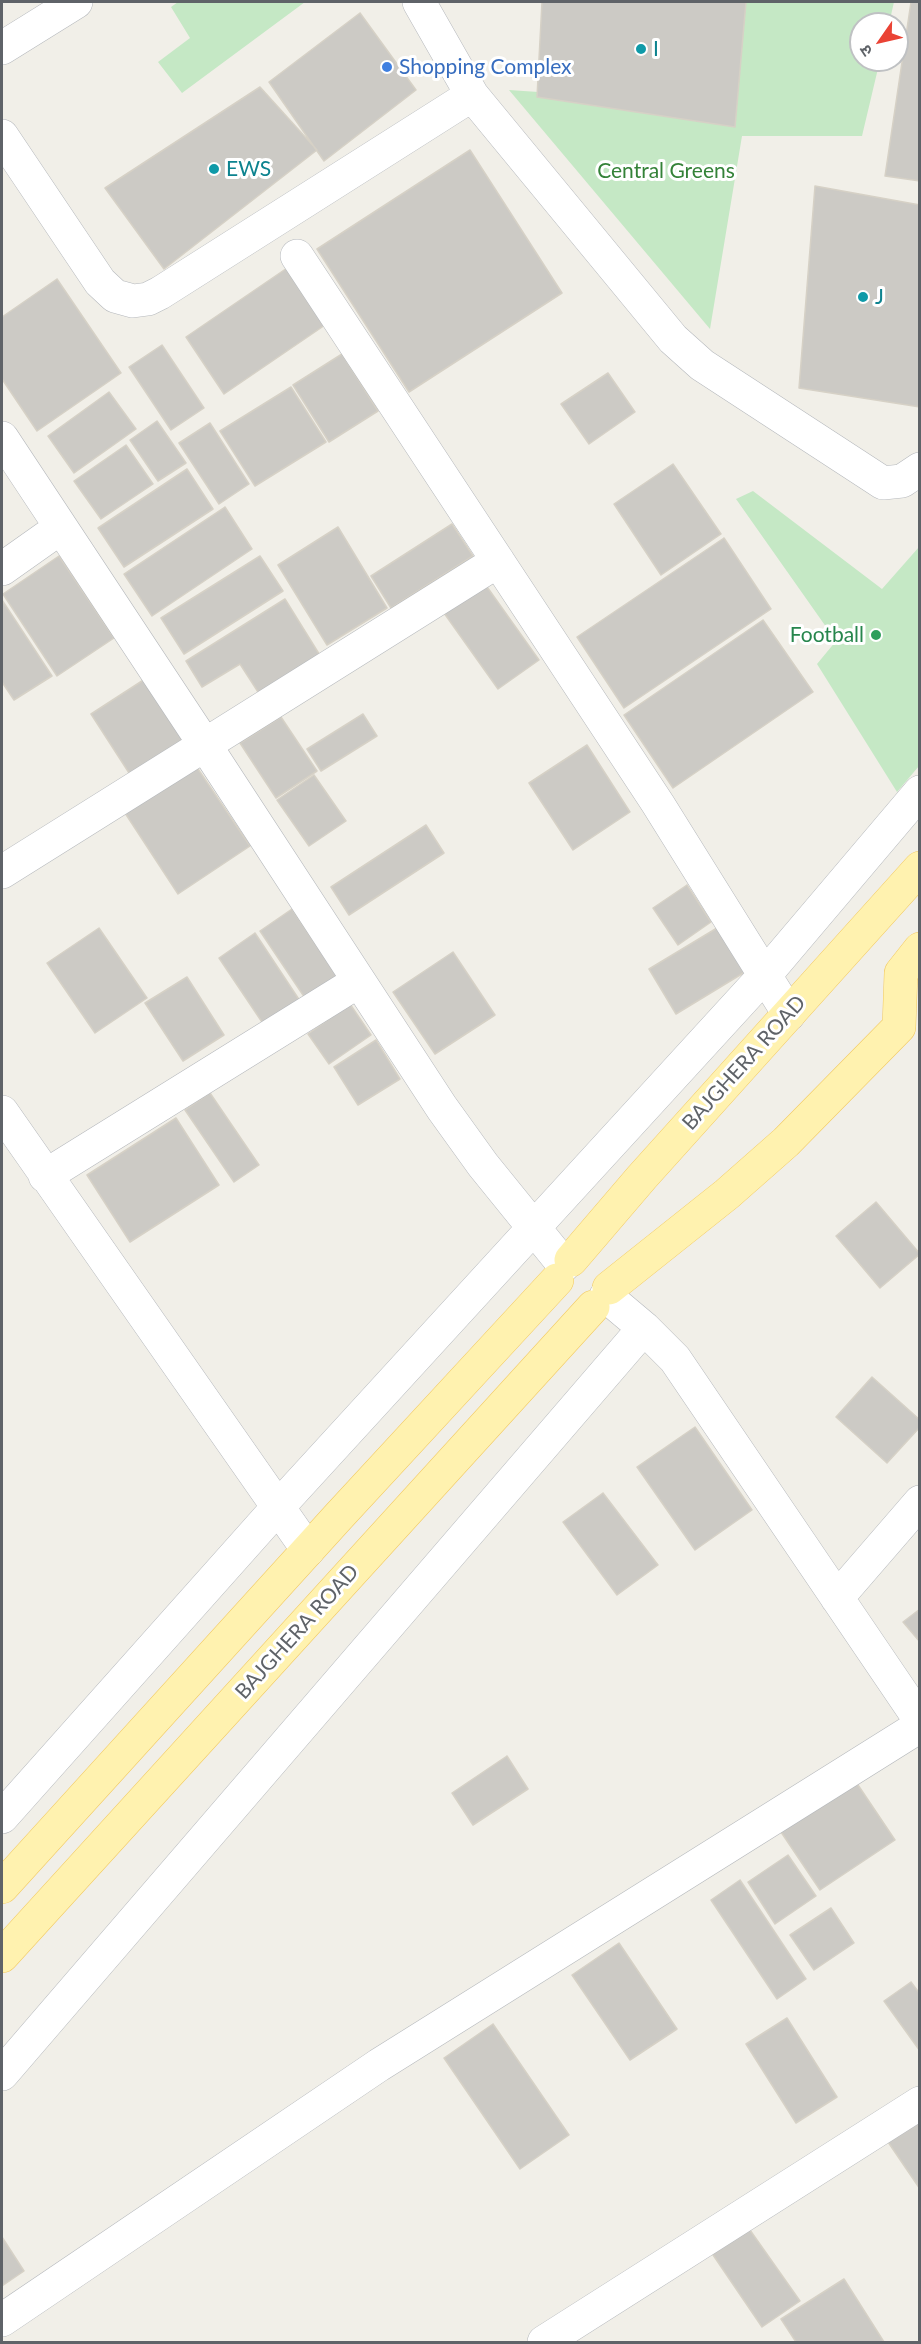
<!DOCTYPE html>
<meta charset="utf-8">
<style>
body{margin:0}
#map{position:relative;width:921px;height:2344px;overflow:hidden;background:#f1efe8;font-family:Lato,"Noto Sans Devanagari",sans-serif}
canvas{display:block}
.frame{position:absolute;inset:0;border:3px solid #5f6368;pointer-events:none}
.north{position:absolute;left:849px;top:12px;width:60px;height:60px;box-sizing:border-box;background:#fff;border:2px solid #bfc1c3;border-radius:50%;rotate:236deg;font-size:16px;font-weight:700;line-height:24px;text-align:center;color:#5f6368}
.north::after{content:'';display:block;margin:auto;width:21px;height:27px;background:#ea4335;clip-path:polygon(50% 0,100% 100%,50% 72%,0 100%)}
</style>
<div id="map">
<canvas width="921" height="2344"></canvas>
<div class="frame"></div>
<div class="north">उ</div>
</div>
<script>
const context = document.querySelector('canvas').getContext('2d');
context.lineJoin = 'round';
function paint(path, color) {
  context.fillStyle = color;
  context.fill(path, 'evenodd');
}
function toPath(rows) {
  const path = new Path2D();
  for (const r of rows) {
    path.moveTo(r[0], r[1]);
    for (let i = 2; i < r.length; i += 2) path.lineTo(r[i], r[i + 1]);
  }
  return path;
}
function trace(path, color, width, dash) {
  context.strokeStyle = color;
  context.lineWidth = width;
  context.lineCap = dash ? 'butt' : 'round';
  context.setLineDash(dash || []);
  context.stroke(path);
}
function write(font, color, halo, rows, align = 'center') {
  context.font = font + ' Lato,sans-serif';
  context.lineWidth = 6;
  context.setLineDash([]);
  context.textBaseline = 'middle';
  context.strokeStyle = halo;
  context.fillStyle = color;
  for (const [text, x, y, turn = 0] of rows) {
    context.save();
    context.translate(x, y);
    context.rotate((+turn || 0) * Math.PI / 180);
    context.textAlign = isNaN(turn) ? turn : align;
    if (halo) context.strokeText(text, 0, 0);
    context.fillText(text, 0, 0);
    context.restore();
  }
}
const green = toPath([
 [178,2,305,2,182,93,158,62,190,38,171,7],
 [723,2,894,2,889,24,861,24,861,60,880,60,862,136,742,136,710,329,509,90,714,104],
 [753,491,882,589,919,547,919,766,897,792,817,664,836,641,736,499]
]);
const building = toPath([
 [542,2,746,2,735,127,537,97,542,2],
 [911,2,920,2,920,181,885,176,911,2],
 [360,13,416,90,324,161,269,82,360,13],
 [260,87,317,150,164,269,105,188,260,87],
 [470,150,562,293,409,392,317,249,470,150],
 [815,186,920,205,920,407,799,388,815,186],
 [290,266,328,323,224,394,186,337,290,266],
 [57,279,121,373,37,431,2,379,2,317,57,279],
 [162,345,204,408,171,430,129,367,162,345],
 [342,354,378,411,329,442,293,385,342,354],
 [608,373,635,412,589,444,561,404,608,373],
 [291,387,326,442,255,486,220,431,291,387],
 [109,392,136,429,74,473,48,436,109,392],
 [157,421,186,463,158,481,130,440,157,421],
 [210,423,249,484,219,504,179,443,210,423],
 [126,445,153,484,101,519,74,481,126,445],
 [673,464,721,534,661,575,614,504,673,464],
 [187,469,213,509,124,567,98,528,187,469],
 [225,507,252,549,152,616,124,574,225,507],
 [452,524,473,556,391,608,371,576,452,524],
 [338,527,387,608,327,645,278,565,338,527],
 [724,538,771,609,624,708,577,637,724,538],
 [59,556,114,638,57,676,3,594,59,556],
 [260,556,283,591,184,654,161,618,260,556],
 [485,584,539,660,498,689,444,613,485,584],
 [285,599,321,657,260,695,240,664,202,687,186,661,285,599],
 [2,600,52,676,14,700,2,682,2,600],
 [763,620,813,692,673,788,624,715,763,620],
 [145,679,185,740,131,776,91,714,145,679],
 [363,714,377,736,321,771,307,749,363,714],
 [281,717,317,771,276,798,240,743,281,717],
 [587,745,630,812,573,850,529,783,587,745],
 [196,766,250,846,178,894,125,813,196,766],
 [314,775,346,821,309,846,277,800,314,775],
 [426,825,444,853,349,915,331,887,426,825],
 [687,885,711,922,678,945,653,908,687,885],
 [292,909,339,979,307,1001,260,931,292,909],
 [99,928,147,998,95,1033,47,963,99,928],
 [717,928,745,972,676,1014,649,969,717,928],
 [255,933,302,1004,266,1028,219,958,255,933],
 [453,952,495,1015,435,1054,393,992,453,952],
 [187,977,224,1035,183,1061,145,1003,187,977],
 [350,1004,371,1035,329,1064,308,1034,350,1004],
 [376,1040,400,1079,358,1105,334,1067,376,1040],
 [210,1093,259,1165,234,1182,185,1110,210,1093],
 [176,1118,219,1185,130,1242,87,1175,176,1118],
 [876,1202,920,1254,880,1288,836,1236,876,1202],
 [872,1377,920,1420,920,1427,887,1463,836,1417,872,1377],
 [695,1427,752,1510,695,1550,637,1467,695,1427],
 [603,1493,658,1565,617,1595,563,1522,603,1493],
 [920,1609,920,1642,903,1622,920,1609],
 [507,1756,528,1789,473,1825,452,1793,507,1756],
 [856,1782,895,1840,820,1890,781,1832,856,1782],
 [788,1855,816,1896,775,1924,748,1882,788,1855],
 [740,1880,806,1979,777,1999,711,1900,740,1880],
 [831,1908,854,1943,814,1970,790,1935,831,1908],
 [619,1943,677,2029,630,2060,572,1975,619,1943],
 [911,1982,920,1994,920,2051,884,2001,911,1982],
 [787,2018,837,2097,796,2123,746,2044,787,2018],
 [493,2024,569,2135,520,2169,444,2058,493,2024],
 [920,2116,920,2189,886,2139,920,2116],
 [745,2223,800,2301,762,2327,709,2249,745,2223],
 [2,2237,24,2271,2,2286,2,2237],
 [844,2279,884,2342,796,2342,781,2319,844,2279]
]);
const minor = toPath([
 [419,2,472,95,673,339,702,365,883,483,902,481,920,469],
 [2,48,76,2],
 [2,136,100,282,115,296,133,301,148,299,160,293,472,95],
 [297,256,658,804,789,1014],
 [2,438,205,745,442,1108,483,1165,564,1265],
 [2,569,60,528],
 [2,872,498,561],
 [2,1112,308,1550],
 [45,1176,359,981],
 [606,1296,644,1328,675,1359,920,1720],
 [837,1598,920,1502],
 [2,1817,279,1506,765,975,920,792],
 [2,2074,644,1328],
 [2,2320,379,2065,920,1726],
 [544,2342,920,2103]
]);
const major = toPath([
 [571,1260,642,1177,920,868],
 [609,1288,727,1194,786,1142,899,1027,901,973,920,949],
 [2,1887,338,1517,557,1280],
 [2,1956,593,1307]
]);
const markers = [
 [641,49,6,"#0f9aa8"],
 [387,67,6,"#3f7fe0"],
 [214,169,6,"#0f9aa8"],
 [863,297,6,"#0f9aa8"],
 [876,635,6,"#2e9e5b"]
];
const cultureNames = [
 ["I",653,49],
 ["EWS",226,169],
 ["J",875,297]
];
const shopNames = [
 ["Shopping Complex",399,67]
];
const parkNames = [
 ["Central Greens",666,171]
];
const leisureNames = [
 ["Football",864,635]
];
const streetNames = [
 ["BAJGHERA ROAD",744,1063,-48],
 ["BAJGHERA ROAD",297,1632,-48]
];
paint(green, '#c5e8c5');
paint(building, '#cccac5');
trace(building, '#d6d1c6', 1.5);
trace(minor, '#b5b8bc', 34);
trace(major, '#f2c960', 34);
trace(minor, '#fff', 33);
trace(major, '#fff2af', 33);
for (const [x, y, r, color] of markers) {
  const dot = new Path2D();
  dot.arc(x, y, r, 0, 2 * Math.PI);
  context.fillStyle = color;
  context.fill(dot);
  trace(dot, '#fff', 2);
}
write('21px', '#0d838f', '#fff', cultureNames, 'left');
write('21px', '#366cbe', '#fff', shopNames, 'left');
write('21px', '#348238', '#fff', parkNames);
write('21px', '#27864d', '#fff', leisureNames, 'right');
write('21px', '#5f6368', '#fff', streetNames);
</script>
